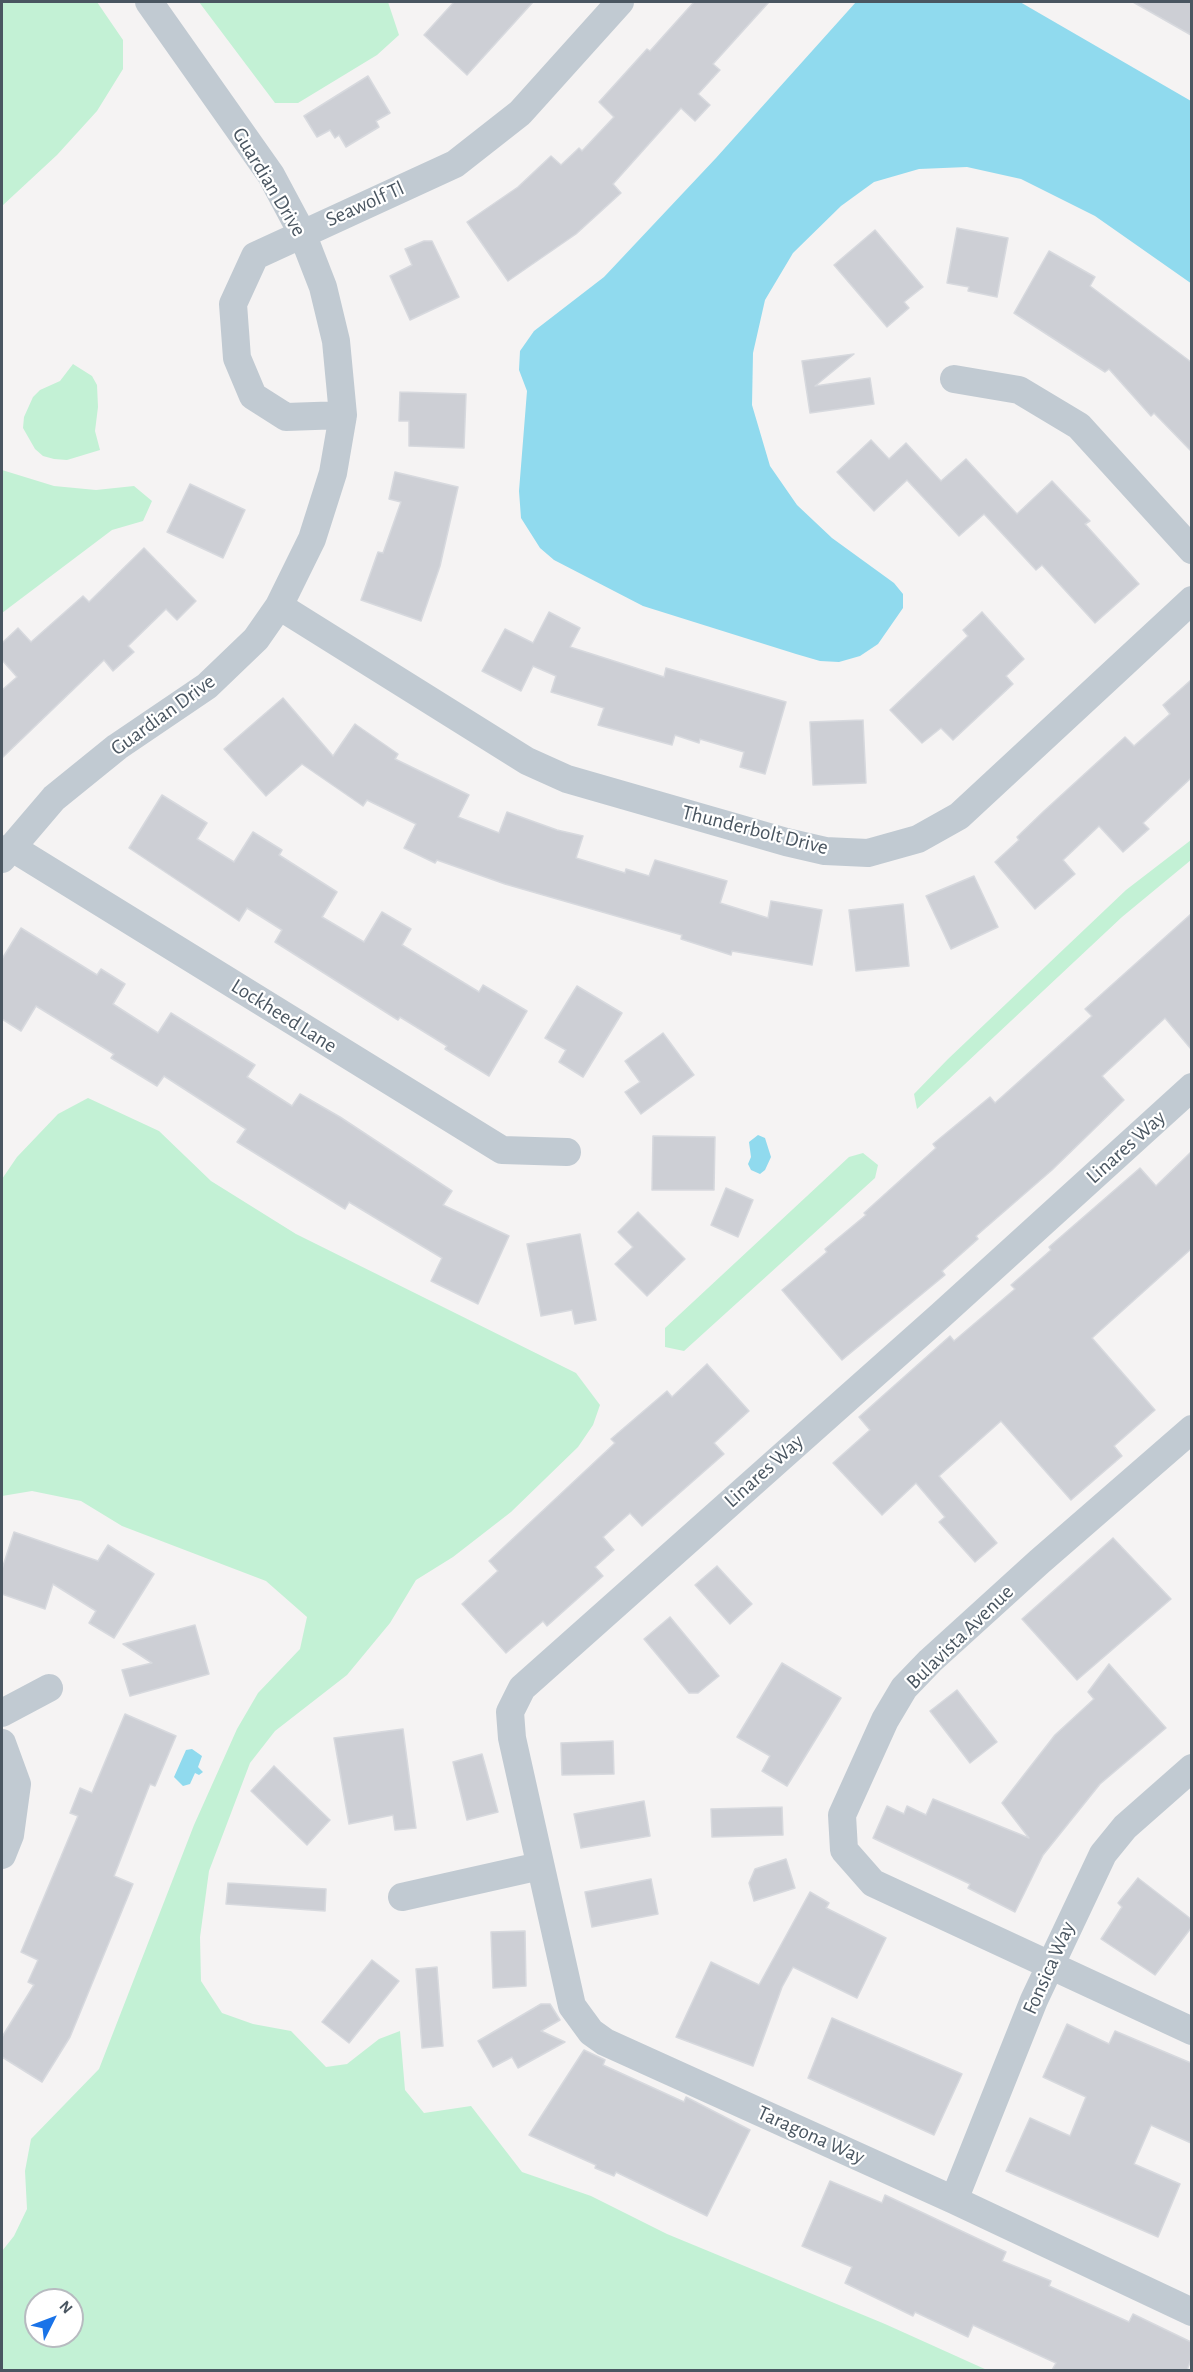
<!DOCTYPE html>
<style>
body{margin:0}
#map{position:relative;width:1193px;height:2372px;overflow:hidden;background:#f5f3f3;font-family:"Alegreya Sans",sans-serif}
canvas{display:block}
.frame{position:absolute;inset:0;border:3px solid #4a5661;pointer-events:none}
.north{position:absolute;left:24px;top:2288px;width:60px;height:60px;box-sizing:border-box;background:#fff;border:2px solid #b7bbc0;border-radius:50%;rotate:48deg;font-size:16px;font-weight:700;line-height:24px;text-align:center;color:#4a5661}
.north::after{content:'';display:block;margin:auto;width:21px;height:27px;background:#1a73e8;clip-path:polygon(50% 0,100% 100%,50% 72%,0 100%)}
</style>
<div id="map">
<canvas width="1193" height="2372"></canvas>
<div class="frame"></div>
<div class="north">N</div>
</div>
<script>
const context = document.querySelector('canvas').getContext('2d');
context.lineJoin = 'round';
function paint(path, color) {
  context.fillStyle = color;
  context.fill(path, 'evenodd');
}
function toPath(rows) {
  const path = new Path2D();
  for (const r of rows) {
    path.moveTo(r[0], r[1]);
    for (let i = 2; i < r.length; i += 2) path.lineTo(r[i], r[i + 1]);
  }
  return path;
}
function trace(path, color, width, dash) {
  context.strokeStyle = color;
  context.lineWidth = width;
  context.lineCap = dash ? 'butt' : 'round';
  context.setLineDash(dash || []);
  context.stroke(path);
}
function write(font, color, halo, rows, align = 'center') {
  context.font = font + ' "Alegreya Sans",sans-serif';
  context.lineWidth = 4.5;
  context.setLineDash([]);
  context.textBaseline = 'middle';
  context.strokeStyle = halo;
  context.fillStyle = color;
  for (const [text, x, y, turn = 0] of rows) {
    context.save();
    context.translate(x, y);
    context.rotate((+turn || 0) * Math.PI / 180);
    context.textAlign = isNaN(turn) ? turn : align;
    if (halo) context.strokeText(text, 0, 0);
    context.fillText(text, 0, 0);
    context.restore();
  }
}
const green = toPath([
 [2,2,97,2,123,40,123,69,97,111,57,155,2,206],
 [199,2,388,2,399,35,377,55,298,103,275,103],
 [73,364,92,376,97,385,98,407,95,431,100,450,67,460,54,459,43,456,35,449,23,428,24,417,33,397,40,390,60,381],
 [2,470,54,486,96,490,134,486,152,501,143,521,112,530,2,613],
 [1191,840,1191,860,1122,917,917,1109,914,1094,948,1059,1126,890],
 [88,1098,159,1131,211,1181,296,1234,576,1373,600,1405,593,1425,578,1447,511,1512,453,1557,416,1580,390,1623,347,1675,275,1731,250,1763,209,1871,200,1937,201,1981,222,2013,253,2024,291,2031,326,2067,347,2064,379,2039,400,2031,405,2090,424,2113,471,2106,522,2172,591,2196,667,2234,885,2324,987,2370,2,2370,2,2251,14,2236,27,2209,25,2171,31,2139,99,2069,194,1825,237,1729,258,1693,300,1649,307,1617,266,1581,122,1526,81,1501,32,1491,2,1496,2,1179,17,1157,58,1114],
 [36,2300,72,2300,72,2336,36,2336],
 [863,1153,878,1165,875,1178,684,1351,665,1347,665,1328,849,1157]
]);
const water = toPath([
 [856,2,1020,2,1191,101,1192,284,1095,216,1021,179,967,167,919,169,874,182,841,206,793,253,765,300,753,353,752,405,770,466,797,505,832,538,894,583,903,594,903,608,878,644,860,656,839,662,820,661,796,654,643,606,554,560,540,548,521,518,519,491,527,391,519,370,520,351,534,331,604,277,716,158],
 [758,1135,765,1138,771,1157,765,1170,760,1174,751,1170,748,1164,751,1157,749,1142],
 [192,1749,202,1756,198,1767,203,1772,199,1775,195,1773,190,1784,183,1786,174,1777,186,1750]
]);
const building = toPath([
 [454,2,533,2,467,75,424,35,454,2],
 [694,2,769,2,713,64,720,70,698,94,710,105,695,121,681,108,613,184,621,193,576,234,508,281,467,222,518,187,551,156,561,165,579,148,582,151,614,117,599,102,647,49,650,51,694,2],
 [1133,2,1191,2,1191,35,1133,2],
 [368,76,390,113,376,121,379,127,346,147,339,135,335,138,330,130,317,137,304,116,368,76],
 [957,228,1008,238,997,297,968,291,969,287,947,283,957,228],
 [875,230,923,287,904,302,909,308,887,327,834,265,875,230],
 [424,241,432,241,459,297,410,320,390,276,412,265,405,249,424,241],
 [1049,251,1095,277,1090,286,1191,362,1191,451,1154,413,1151,416,1109,369,1105,372,1014,313,1049,251],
 [854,354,815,386,870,378,874,404,810,413,802,361,854,354],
 [400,392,466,394,464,448,409,446,409,421,399,421,400,392],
 [871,440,889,459,906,443,941,481,966,459,1017,514,1052,481,1090,521,1085,524,1139,584,1095,623,1042,565,1036,570,984,514,959,536,907,480,874,511,837,472,871,440],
 [395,472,458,487,440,566,421,621,361,600,378,552,383,553,401,502,389,499,395,472],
 [190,484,245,510,223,558,167,532,190,484],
 [144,548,196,601,177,620,166,609,128,646,134,652,113,671,104,660,2,758,2,690,17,677,2,660,2,643,18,628,31,642,83,596,89,602,144,548],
 [549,612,580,628,570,647,664,677,666,668,786,702,765,774,740,767,744,752,700,739,699,743,675,735,672,745,598,725,604,708,551,692,556,676,533,666,521,691,482,671,505,629,533,643,549,612],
 [982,612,1024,659,1006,676,1013,684,953,740,941,728,922,743,890,710,968,636,963,630,982,612],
 [1191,680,1191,778,1143,823,1149,829,1123,852,1099,826,1063,860,1075,874,1035,909,995,862,1019,840,1017,837,1044,811,1125,737,1134,746,1170,714,1163,705,1191,680],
 [283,698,333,756,355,724,398,754,395,759,469,795,458,817,499,833,507,812,557,830,583,836,576,858,625,873,626,869,649,876,655,860,727,881,720,903,768,918,771,901,822,910,812,965,732,951,731,955,681,939,682,935,505,884,437,860,435,863,404,848,416,824,367,800,363,806,302,764,266,796,224,749,283,698],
 [863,720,866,783,813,785,810,722,863,720],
 [162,795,207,823,197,839,234,862,253,832,282,850,279,855,337,892,322,917,364,942,382,912,411,929,402,945,479,992,483,985,527,1011,489,1076,445,1049,447,1046,400,1017,398,1020,275,942,282,930,247,908,239,921,129,848,162,795],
 [974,876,998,927,951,949,926,896,974,876],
 [903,904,909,966,856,971,849,910,903,904],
 [1191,914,1191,1049,1165,1018,1102,1076,1124,1100,1052,1170,976,1236,978,1239,942,1271,945,1275,842,1360,782,1290,827,1252,825,1249,866,1215,864,1213,936,1148,933,1144,990,1097,995,1103,1092,1016,1085,1009,1191,914],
 [21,928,97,975,101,969,125,984,113,1004,158,1033,171,1013,255,1065,247,1077,292,1106,300,1094,340,1117,452,1191,443,1205,509,1236,478,1304,431,1281,442,1258,349,1202,345,1209,237,1142,246,1129,164,1076,157,1086,111,1058,114,1054,36,1006,21,1031,2,1019,2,959,21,928],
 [577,986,622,1013,583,1077,559,1062,566,1050,545,1038,577,986],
 [663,1033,694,1075,641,1114,625,1092,640,1082,625,1061,663,1033],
 [653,1136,715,1137,714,1190,652,1190,653,1136],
 [1191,1152,1191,1249,1092,1338,1155,1410,1114,1446,1122,1456,1071,1500,1001,1421,939,1476,997,1543,975,1562,939,1522,945,1517,916,1483,882,1515,833,1463,870,1430,859,1417,950,1336,954,1341,1015,1289,1011,1285,1051,1250,1049,1247,1140,1168,1156,1186,1191,1152],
 [726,1188,753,1200,738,1237,711,1225,726,1188],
 [638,1212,685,1259,647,1296,615,1264,633,1247,618,1232,638,1212],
 [580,1234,596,1320,575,1324,572,1310,541,1316,527,1244,580,1234],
 [707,1364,749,1411,714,1443,724,1454,642,1526,630,1513,603,1537,614,1550,595,1567,603,1576,547,1626,543,1621,506,1653,462,1604,498,1571,489,1561,615,1443,611,1439,667,1391,672,1397,707,1364],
 [14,1532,98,1561,108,1545,154,1574,114,1638,89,1623,96,1611,53,1584,45,1609,2,1594,2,1569,14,1532],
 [1113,1538,1171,1599,1077,1680,1022,1619,1113,1538],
 [717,1566,752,1604,730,1624,695,1585,717,1566],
 [670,1617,719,1676,698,1693,689,1693,644,1639,670,1617],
 [195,1625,209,1674,130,1696,122,1670,152,1663,123,1644,195,1625],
 [782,1663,841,1698,787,1786,762,1771,770,1756,737,1737,782,1663],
 [1109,1664,1166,1728,1100,1784,1043,1855,1015,1912,968,1888,970,1884,873,1838,887,1806,904,1814,907,1806,926,1815,933,1799,1029,1838,1002,1803,1055,1735,1094,1699,1088,1692,1109,1664],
 [957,1690,997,1742,970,1763,930,1711,957,1690],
 [125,1714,176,1736,155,1786,150,1784,114,1876,133,1884,70,2037,42,2082,2,2057,2,2037,34,1985,28,1982,38,1960,21,1952,78,1816,70,1813,80,1788,92,1793,125,1714],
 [403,1729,416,1828,395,1830,393,1815,349,1824,334,1738,403,1729],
 [613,1741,614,1774,562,1775,561,1743,613,1741],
 [482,1754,498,1812,467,1820,453,1762,482,1754],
 [274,1766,330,1820,307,1845,251,1791,274,1766],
 [644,1801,650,1836,581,1848,574,1814,644,1801],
 [782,1807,783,1835,712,1837,711,1809,782,1807],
 [786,1859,795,1888,754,1901,749,1883,755,1869,786,1859],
 [1138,1878,1191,1919,1191,1928,1155,1975,1101,1939,1122,1907,1118,1903,1138,1878],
 [651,1879,658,1914,592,1927,585,1892,651,1879],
 [228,1883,326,1889,325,1911,226,1904,228,1883],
 [810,1892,829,1903,826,1908,886,1938,857,1998,793,1967,782,1987,753,2066,676,2037,711,1962,759,1985,810,1892],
 [525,1931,526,1986,493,1988,491,1932,525,1931],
 [372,1960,399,1981,349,2043,322,2022,372,1960],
 [437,1967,443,2046,422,2048,416,1969,437,1967],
 [541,2004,550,2004,560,2020,541,2031,565,2042,518,2068,512,2057,493,2067,478,2041,541,2004],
 [832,2018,962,2074,934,2135,808,2078,832,2018],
 [1067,2024,1109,2044,1115,2031,1191,2063,1191,2143,1151,2125,1134,2164,1180,2184,1158,2237,1006,2171,1030,2118,1070,2136,1086,2097,1043,2077,1067,2024],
 [584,2050,605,2060,603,2065,684,2102,686,2097,750,2130,707,2216,616,2172,614,2176,595,2168,596,2165,529,2135,584,2050],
 [830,2181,882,2203,885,2195,1006,2252,1002,2261,1051,2281,1049,2286,1129,2322,1133,2314,1191,2342,1191,2360,1187,2370,1052,2370,1056,2363,973,2325,968,2337,915,2312,913,2316,845,2283,852,2267,802,2246,830,2181]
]);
const minor = toPath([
 [954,379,1019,390,1079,426,1192,550],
 [343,415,286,417,253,396,237,358,233,304,255,256,455,164,520,113,620,2],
 [279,606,527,761,567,779,786,842,825,851,868,853,918,839,959,816,1192,600],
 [11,847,502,1150,567,1152],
 [2,859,54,798,117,747,207,686,256,639,279,606,312,539,333,473,343,415,336,341,323,287,302,233,271,175,149,2],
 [1192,1087,940,1316,522,1688,510,1712,512,1738,572,2006,591,2032,605,2042,954,2200,1192,2312],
 [1192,1429,1039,1562,930,1661,904,1688,885,1720,842,1815,844,1850,873,1883,1192,2031],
 [2,1713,49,1688],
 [2,1743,17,1784,10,1835,2,1855],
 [402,1897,540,1866],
 [954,2200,1034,2000,1103,1854,1125,1827,1192,1768]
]);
const streetNames = [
 ["Guardian Drive",269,182,59],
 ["Seawolf Tl",365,204,-24],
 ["Guardian Drive",163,715,-36],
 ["Thunderbolt Drive",755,830,14],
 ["Lockheed Lane",284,1016,32],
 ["Linares Way",1126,1147,-42],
 ["Linares Way",764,1471,-42],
 ["Bulavista Avenue",960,1637,-44],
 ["Fonsica Way",1049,1968,-66],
 ["Taragona Way",811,2135,24]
];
paint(green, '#c3f1d5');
paint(water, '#90daee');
paint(building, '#cdcfd5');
trace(building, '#d7d9de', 1.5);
trace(minor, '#c1cad2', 28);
write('21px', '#4a5661', '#fff', streetNames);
</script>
